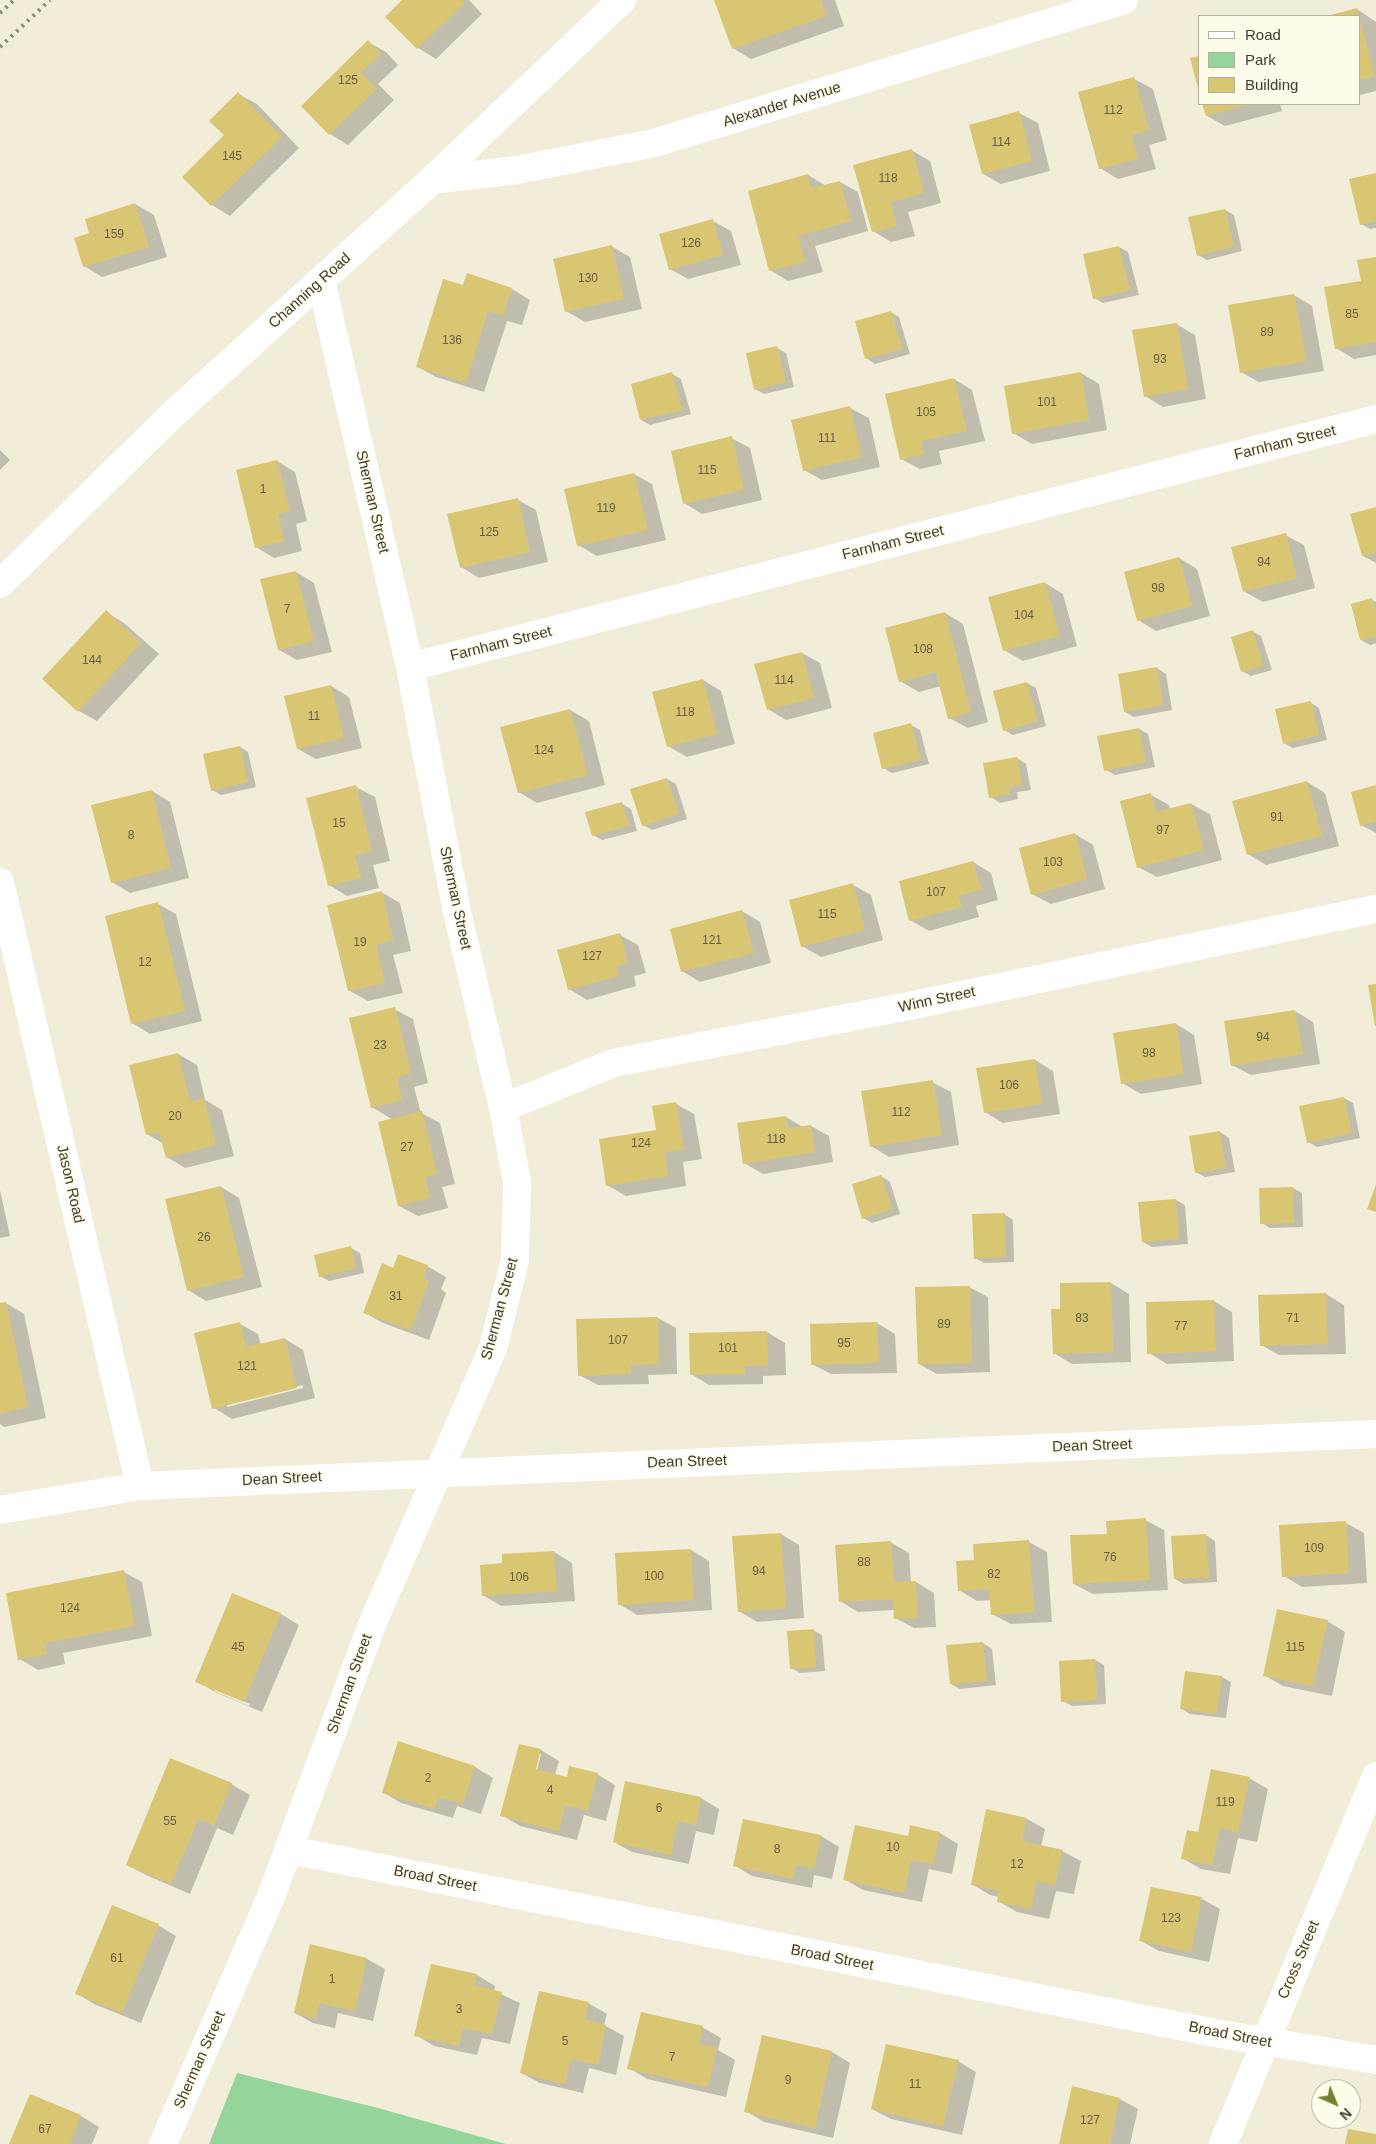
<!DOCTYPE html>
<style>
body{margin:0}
#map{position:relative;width:1376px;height:2144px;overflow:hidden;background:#f2edd8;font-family:Arial,sans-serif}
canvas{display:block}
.legend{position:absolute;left:1198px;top:15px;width:162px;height:90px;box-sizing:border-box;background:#fefbe9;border:1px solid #b1afa0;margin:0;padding:6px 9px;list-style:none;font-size:15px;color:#3e3c33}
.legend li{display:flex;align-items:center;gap:10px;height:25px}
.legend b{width:25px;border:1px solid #b1afa0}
.north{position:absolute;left:1311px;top:2079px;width:50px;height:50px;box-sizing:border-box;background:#fefbe9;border:1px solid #b1afa0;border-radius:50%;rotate:136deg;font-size:14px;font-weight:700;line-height:20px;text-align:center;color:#3e3c33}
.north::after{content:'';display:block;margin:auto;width:18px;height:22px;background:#76802d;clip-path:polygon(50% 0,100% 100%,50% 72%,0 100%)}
</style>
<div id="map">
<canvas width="1376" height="2144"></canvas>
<ul class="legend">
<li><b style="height:6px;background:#fff"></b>Road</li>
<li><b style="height:14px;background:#95d59b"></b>Park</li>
<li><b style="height:14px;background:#d9c672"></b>Building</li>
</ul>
<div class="north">N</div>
</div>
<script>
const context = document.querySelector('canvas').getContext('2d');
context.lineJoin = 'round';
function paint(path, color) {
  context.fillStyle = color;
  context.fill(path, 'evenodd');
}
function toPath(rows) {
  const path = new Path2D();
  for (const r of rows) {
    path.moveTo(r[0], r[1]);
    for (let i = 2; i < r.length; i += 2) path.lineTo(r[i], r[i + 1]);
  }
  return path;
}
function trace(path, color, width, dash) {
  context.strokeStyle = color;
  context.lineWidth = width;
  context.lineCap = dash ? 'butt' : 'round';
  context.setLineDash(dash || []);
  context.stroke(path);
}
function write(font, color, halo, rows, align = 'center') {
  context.font = font + ' Arial,sans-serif';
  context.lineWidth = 4;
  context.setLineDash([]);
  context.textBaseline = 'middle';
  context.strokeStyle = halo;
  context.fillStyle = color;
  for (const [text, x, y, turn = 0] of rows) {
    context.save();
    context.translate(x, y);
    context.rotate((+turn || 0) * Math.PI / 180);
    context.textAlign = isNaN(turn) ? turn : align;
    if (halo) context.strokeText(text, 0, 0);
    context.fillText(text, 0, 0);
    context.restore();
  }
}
const green = toPath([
 [237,2073,378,2108,506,2144,209,2144]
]);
const shadow = toPath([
 [404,0,469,0,482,14,436,59,418,48,387,17],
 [715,0,835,0,844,26,751,59,733,48],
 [1357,9,1376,22,1376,91,1360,95,1360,16,1330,16],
 [368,42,386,52,398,65,378,84,394,100,348,145,330,134,303,106],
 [1134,79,1153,89,1167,140,1149,145,1156,169,1118,179,1100,168],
 [238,94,257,104,299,148,230,216,212,205,225,135],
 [1204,104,1280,104,1282,111,1225,126,1207,116],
 [1019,113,1038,123,1050,171,1001,184,983,174],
 [911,150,930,161,941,203,908,212,915,236,891,242,873,231],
 [1376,174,1376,228,1370,229,1361,224],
 [808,175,826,186,840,182,858,192,868,231,815,246,823,272,788,281,770,270],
 [135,204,154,215,167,257,102,277,84,266,91,234],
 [1225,210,1234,215,1242,251,1207,260,1198,255],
 [713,221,731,231,741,265,688,279,670,269],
 [611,246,630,257,642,309,585,322,566,311],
 [1119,247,1128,252,1139,295,1103,303,1094,298],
 [1376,258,1376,355,1354,359,1336,348,1362,282],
 [468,275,512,289,530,300,522,325,507,321,484,392,436,377,418,367,464,287],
 [1294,295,1312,306,1324,371,1259,382,1241,372],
 [891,312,899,317,910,354,875,364,866,358],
 [1176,324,1195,335,1206,399,1163,407,1145,396],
 [777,348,786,353,794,387,764,394,755,389],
 [1081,373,1099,384,1107,430,1032,444,1013,433],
 [672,374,681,379,691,414,650,425,641,420],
 [954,379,972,390,985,441,939,451,942,464,920,469,901,459],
 [850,408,869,418,880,467,822,480,804,470],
 [731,438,750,448,762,500,702,514,684,503],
 [0,450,10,460,0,470],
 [277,461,295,472,307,521,296,524,302,551,274,558,256,547],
 [634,474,652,484,666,540,597,556,578,545],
 [518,500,536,510,548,562,479,578,461,567],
 [1376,508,1376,563,1363,556],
 [1285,535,1304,545,1315,588,1263,602,1245,592],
 [1179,558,1197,569,1210,616,1156,631,1138,620],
 [296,572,314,583,332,652,297,660,279,650],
 [1045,583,1063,594,1077,646,1023,661,1004,650],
 [1372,600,1376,602,1376,643,1370,645,1361,640],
 [106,612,124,623,159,654,97,721,79,711],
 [945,613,963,624,988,722,968,728,949,718,941,686,919,692,900,681],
 [1252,631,1261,636,1272,670,1251,676,1242,671],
 [802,653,820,663,832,708,786,720,768,709],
 [1157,668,1166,674,1172,710,1134,717,1125,712],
 [703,680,721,691,735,744,687,757,668,746],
 [1027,683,1036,688,1046,726,1013,735,1004,730],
 [331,686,349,697,362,748,316,759,298,749],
 [1310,702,1319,708,1327,740,1293,748,1284,743],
 [570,710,589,721,605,785,537,803,519,792],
 [911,725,920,730,929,764,892,773,883,768],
 [1139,729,1148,734,1155,767,1115,775,1106,770],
 [240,747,248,752,256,787,221,795,212,790],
 [1017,758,1026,764,1031,790,1017,792,1018,799,1000,803,991,797],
 [667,779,676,784,687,819,652,830,643,825],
 [1307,782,1325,793,1339,846,1266,865,1248,854],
 [356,787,375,797,390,861,373,865,379,888,347,896,329,885],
 [1376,787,1376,833,1361,825],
 [152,791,170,802,189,878,130,893,112,882],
 [1151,795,1169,805,1170,809,1191,804,1210,814,1222,860,1157,877,1138,867],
 [622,804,631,809,637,831,602,840,593,835],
 [1075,834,1093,845,1105,889,1051,904,1032,894],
 [973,862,991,873,998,900,976,906,979,917,929,931,910,920],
 [853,885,871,895,883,940,821,957,802,946],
 [381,892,400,903,411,951,393,955,403,993,368,1001,350,991],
 [158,904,176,914,202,1021,150,1034,132,1023],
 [742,911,760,922,771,963,700,982,682,971],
 [620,935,638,945,646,973,634,976,636,986,587,1000,569,989],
 [394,1009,413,1019,428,1083,414,1087,421,1113,440,1123,455,1184,442,1187,448,1208,418,1216,399,1206,393,1120,372,1107],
 [1295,1011,1313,1022,1320,1064,1251,1075,1232,1065],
 [1176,1024,1194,1035,1202,1084,1141,1094,1122,1083],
 [178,1054,197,1065,205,1100,222,1110,234,1156,185,1168,167,1157,164,1144,147,1134],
 [1035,1060,1053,1071,1060,1114,1003,1123,985,1112],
 [932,1082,951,1092,959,1145,889,1157,871,1146],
 [1344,1098,1353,1103,1360,1138,1317,1147,1308,1142],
 [676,1104,694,1114,702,1159,683,1162,686,1186,626,1196,607,1185,657,1131],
 [786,1117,803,1127,811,1126,829,1136,833,1162,763,1174,744,1163],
 [1220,1132,1229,1138,1235,1172,1205,1177,1196,1172],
 [881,1176,890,1182,900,1214,872,1223,863,1218],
 [221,1187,239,1198,262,1287,206,1301,188,1290],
 [1293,1188,1302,1193,1303,1227,1270,1228,1262,1223],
 [0,1190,10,1236,0,1238],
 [1176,1200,1185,1205,1188,1244,1152,1247,1143,1242],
 [1004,1214,1013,1220,1014,1262,984,1263,975,1258],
 [351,1248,360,1253,364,1273,329,1281,320,1276],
 [427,1266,446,1277,441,1289,446,1293,429,1340,383,1323,365,1313,393,1269],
 [1111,1283,1129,1294,1131,1362,1072,1364,1054,1353,1062,1310],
 [969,1287,988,1297,990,1372,937,1374,919,1364],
 [1326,1294,1344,1305,1346,1354,1279,1355,1261,1345],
 [1214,1301,1232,1312,1234,1361,1167,1364,1149,1353],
 [6,1303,24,1314,46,1418,4,1427,0,1424,0,1305],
 [658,1318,676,1328,677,1374,648,1375,649,1384,598,1385,579,1375],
 [877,1323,895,1334,897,1373,831,1374,812,1364],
 [240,1324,258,1334,261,1345,285,1339,303,1350,315,1398,232,1419,214,1408],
 [303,1385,303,1388,227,1407,227,1404],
 [767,1332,785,1343,786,1375,763,1376,763,1384,709,1385,691,1374],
 [1145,1520,1164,1530,1168,1590,1093,1594,1074,1584,1108,1535],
 [1346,1523,1364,1533,1367,1583,1302,1587,1284,1576],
 [781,1534,799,1545,804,1618,757,1622,739,1611],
 [1206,1535,1215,1541,1217,1582,1184,1584,1175,1579],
 [890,1542,909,1553,911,1583,916,1582,934,1593,936,1627,914,1628,895,1618,895,1610,858,1612,840,1601],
 [1029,1542,1047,1552,1052,1622,1011,1624,992,1614,991,1600,977,1601,959,1590,975,1561],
 [691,1550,709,1561,712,1610,637,1615,619,1604],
 [554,1552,572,1563,575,1601,501,1606,483,1595,504,1565,503,1555],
 [124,1572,142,1582,152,1636,63,1653,65,1664,38,1670,20,1659],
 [232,1594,281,1614,299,1625,262,1712,215,1692,197,1681],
 [214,1689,250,1704,249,1706,214,1691],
 [1327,1621,1345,1632,1332,1696,1283,1686,1264,1675],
 [813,1630,822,1635,825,1671,800,1673,791,1668],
 [983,1643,992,1649,996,1685,960,1689,951,1684],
 [1095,1660,1104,1665,1106,1704,1072,1706,1063,1701],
 [1222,1677,1231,1682,1226,1718,1190,1714,1182,1709],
 [399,1743,475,1767,493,1778,481,1814,457,1806,453,1818,401,1803,383,1792],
 [520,1745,541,1750,559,1761,555,1775,568,1778,597,1774,615,1785,606,1821,584,1815,577,1840,520,1826,502,1815],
 [539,1754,541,1754,536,1775,534,1774],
 [1249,1778,1268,1789,1257,1842,1238,1838,1230,1874,1201,1869,1182,1858,1199,1834],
 [626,1782,701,1798,719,1809,714,1835,696,1831,689,1864,632,1852,614,1842],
 [231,1784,250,1795,233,1835,217,1828,190,1894,146,1875,127,1865],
 [1027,1819,1045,1829,1041,1846,1062,1851,1081,1861,1074,1894,1056,1891,1049,1919,1017,1912,998,1901,999,1897,990,1895,972,1884],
 [744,1820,821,1836,839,1847,832,1879,814,1875,812,1888,752,1876,734,1865],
 [911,1827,940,1833,958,1844,952,1874,929,1869,922,1902,863,1890,844,1879,909,1838],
 [1202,1899,1220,1909,1209,1962,1159,1951,1141,1941],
 [158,1925,176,1936,141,2023,94,2004,76,1993],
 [310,1946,367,1959,385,1969,373,2021,338,2013,335,2028,313,2023,295,2013],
 [477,1975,495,1986,494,1991,520,2003,510,2044,482,2038,477,2055,434,2046,416,2035],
 [588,2003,607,2014,604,2025,624,2036,616,2075,589,2068,583,2093,540,2083,521,2073],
 [702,2027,721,2038,718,2050,735,2060,726,2097,647,2079,629,2068],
 [763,2036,832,2052,850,2063,833,2138,764,2122,746,2111],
 [958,2061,976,2072,962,2135,891,2119,872,2109],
 [1073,2088,1120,2099,1138,2109,1130,2144,1061,2144],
 [31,2095,81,2116,99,2127,92,2144,10,2144]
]);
const building = toPath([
 [402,0,462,0,465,3,417,49,385,17],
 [714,0,821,0,826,16,732,49],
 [1357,8,1359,16,1327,16],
 [1360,20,1375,76,1360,80],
 [368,40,381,54,361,73,377,89,329,135,301,106],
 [1200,56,1200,92,1199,92,1190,58],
 [1134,77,1149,130,1132,135,1138,159,1099,169,1078,92],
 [238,92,282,137,211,206,182,177,224,135,209,121],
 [1202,104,1250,104,1206,116],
 [1019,111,1032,161,982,174,969,125],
 [912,149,924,193,891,202,897,226,872,232,853,165],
 [1376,173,1376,221,1360,225,1349,179],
 [808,174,811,188,840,181,851,221,798,236,805,262,769,271,748,191],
 [135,203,149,247,83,267,74,238,89,233,85,219],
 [1225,209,1234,246,1197,256,1188,217],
 [713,219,723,255,669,270,659,234],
 [612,245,624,299,565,312,553,259],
 [1119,246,1130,290,1093,299,1083,254],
 [1376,257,1376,342,1335,349,1324,287,1361,281,1357,260],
 [467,273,512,288,503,316,488,311,466,383,416,367,443,279,463,285],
 [1294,294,1306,361,1240,373,1228,305],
 [891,311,902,349,865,359,855,321],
 [1177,323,1188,389,1144,397,1132,330],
 [777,346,786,382,754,390,746,353],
 [672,372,683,410,640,420,631,384],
 [1081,372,1089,420,1012,434,1004,386],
 [954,378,967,431,921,441,924,454,900,460,885,394],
 [850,406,862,457,803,471,791,420],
 [732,436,744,490,683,504,671,451],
 [277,460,290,511,278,514,284,541,255,548,236,470],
 [634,473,648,530,577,546,564,489],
 [518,498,530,552,460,568,447,514],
 [1376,507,1376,553,1362,556,1350,514],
 [1286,533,1297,578,1243,592,1231,547],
 [1179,557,1192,606,1137,621,1124,572],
 [296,571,314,641,278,650,260,579],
 [1045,582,1060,636,1003,651,988,597],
 [1372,598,1376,613,1376,637,1360,640,1351,604],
 [106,610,141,643,78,712,42,679],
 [945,612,971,712,948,719,936,672,899,682,885,628],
 [1253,630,1263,666,1241,672,1231,637],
 [802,652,814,698,767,710,754,664],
 [1157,667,1163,705,1124,712,1118,674],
 [703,679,717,734,667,747,652,692],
 [1027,682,1038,721,1003,731,993,691],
 [331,685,344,738,297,749,284,696],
 [1311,701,1319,735,1283,744,1275,709],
 [570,709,588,775,518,793,500,727],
 [911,723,921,760,882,769,873,733],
 [1139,728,1146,762,1104,771,1097,736],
 [240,746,248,782,211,791,203,754],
 [1017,757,1022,785,1009,787,1010,794,989,798,983,763],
 [667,778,679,814,642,826,630,789],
 [1307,781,1322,836,1247,855,1232,801],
 [356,785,372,851,355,855,361,878,328,886,306,798],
 [1376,785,1376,821,1360,826,1351,792],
 [152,790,171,868,111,883,91,805],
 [1151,793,1156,812,1191,803,1204,850,1137,868,1120,801],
 [622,802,629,826,592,836,585,812],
 [1075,833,1087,879,1031,895,1019,848],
 [973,861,981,890,958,896,962,907,909,921,899,881],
 [853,883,865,930,801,947,789,900],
 [382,891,393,940,376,945,385,983,348,991,327,905],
 [158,902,185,1011,131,1024,105,916],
 [742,910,754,953,681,972,670,929],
 [620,933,628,963,616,966,619,976,568,990,557,950],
 [1376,984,1376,1026,1375,1026,1368,985],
 [395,1007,411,1073,397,1077,402,1100,371,1108,349,1018],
 [1295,1010,1303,1054,1231,1066,1224,1021],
 [1176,1023,1184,1074,1121,1084,1113,1033],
 [178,1053,190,1102,204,1098,216,1145,166,1158,159,1132,146,1135,129,1065],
 [1035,1059,1042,1104,984,1113,976,1068],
 [933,1080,942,1135,870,1147,861,1091],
 [1344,1097,1352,1133,1307,1143,1299,1106],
 [676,1102,684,1149,665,1152,668,1176,606,1186,599,1139,656,1130,652,1106],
 [422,1111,437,1174,425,1177,430,1198,398,1206,378,1122],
 [786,1116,788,1128,811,1125,815,1152,743,1164,737,1123],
 [1220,1131,1226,1168,1195,1173,1189,1136],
 [881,1175,892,1209,862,1219,852,1184],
 [1376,1184,1376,1212,1367,1209],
 [221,1186,244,1277,187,1291,165,1199],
 [1293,1187,1294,1223,1260,1224,1259,1188],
 [1176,1199,1179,1239,1142,1242,1138,1202],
 [1005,1213,1006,1257,974,1259,972,1214],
 [351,1246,356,1268,319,1277,314,1255],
 [398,1254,428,1265,423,1279,429,1281,411,1330,363,1313,382,1263,393,1268],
 [1111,1282,1113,1352,1053,1354,1051,1309,1060,1309,1060,1283],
 [970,1286,972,1363,918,1364,915,1287],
 [1326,1293,1328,1344,1260,1346,1258,1295],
 [1214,1300,1216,1351,1147,1354,1146,1302],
 [6,1302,28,1407,0,1414,0,1303],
 [658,1317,659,1364,630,1365,631,1374,578,1376,576,1319],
 [240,1322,246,1347,285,1338,297,1388,212,1409,194,1333],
 [877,1322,879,1363,811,1365,810,1324],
 [767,1331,768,1365,745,1366,745,1374,690,1375,689,1333],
 [1146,1518,1150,1580,1073,1584,1070,1535,1107,1534,1106,1521],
 [1346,1521,1349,1573,1282,1577,1279,1525],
 [781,1533,786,1608,738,1612,732,1536],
 [1206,1534,1209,1578,1174,1579,1171,1536],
 [1029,1540,1034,1612,991,1615,989,1589,958,1591,956,1561,974,1560,973,1544],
 [891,1541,894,1582,916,1581,918,1618,894,1619,893,1599,839,1602,835,1545],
 [691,1549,694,1600,618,1605,615,1553],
 [554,1551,557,1591,482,1596,480,1565,502,1563,502,1554],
 [124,1570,135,1626,45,1643,47,1654,18,1660,6,1593],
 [232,1593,281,1613,244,1702,195,1682],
 [1277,1609,1328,1620,1313,1686,1263,1676],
 [814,1629,816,1667,790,1669,787,1631],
 [983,1642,987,1681,950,1684,946,1645],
 [1095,1659,1097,1700,1061,1702,1059,1661],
 [1185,1671,1222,1676,1217,1714,1180,1709],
 [398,1741,475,1766,463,1804,438,1797,435,1809,382,1793],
 [519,1744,541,1749,536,1769,567,1777,569,1766,598,1773,588,1811,565,1805,559,1831,500,1816],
 [170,1758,232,1783,214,1825,198,1819,171,1884,126,1865],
 [1211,1769,1250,1777,1238,1832,1220,1828,1212,1865,1181,1859,1187,1830,1198,1832],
 [625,1781,701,1797,696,1825,678,1821,671,1855,613,1842],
 [986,1809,1027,1818,1022,1841,1063,1850,1055,1885,1037,1881,1031,1909,997,1902,999,1891,971,1885],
 [743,1819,821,1835,814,1869,796,1865,793,1879,733,1866],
 [855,1825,908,1836,910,1825,940,1832,933,1864,911,1860,904,1893,843,1880],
 [1151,1887,1202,1897,1191,1952,1139,1941],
 [112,1905,159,1924,122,2013,75,1994],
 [310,1944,367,1958,355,2011,319,2003,316,2019,294,2013],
 [431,1964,477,1974,474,1985,502,1992,492,2034,463,2028,459,2046,414,2036],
 [539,1991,589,2002,585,2019,606,2025,598,2065,571,2059,565,2084,520,2073],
 [641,2012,703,2026,699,2044,717,2048,708,2087,627,2069],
 [762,2035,832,2051,815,2128,744,2112],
 [886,2044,959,2060,943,2126,871,2109],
 [1072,2086,1120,2098,1110,2144,1059,2144],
 [30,2094,81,2115,70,2144,9,2144],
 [1348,2129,1376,2134,1376,2144,1345,2144]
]);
const minor = toPath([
 [432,180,517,170,654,143,1124,0],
 [0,584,170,417,432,180,622,0],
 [410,667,1376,419],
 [0,882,140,1486],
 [503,1108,613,1063,909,1006,1376,909],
 [0,1510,140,1486,1376,1434],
 [290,1850,1215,2033,1376,2060],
 [163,2144,270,1899,373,1622,493,1348,515,1260,517,1182,503,1108,457,912,410,667,321,281],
 [1223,2144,1376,1776]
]);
const rail = toPath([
 [0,13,14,0],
 [0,47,50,0]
]);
const numberNames = [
 ["125",348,81],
 ["112",1113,111],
 ["114",1001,143],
 ["145",232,157],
 ["118",888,179],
 ["159",114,235],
 ["126",691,244],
 ["130",588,279],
 ["85",1352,315],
 ["89",1267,333],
 ["136",452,341],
 ["93",1160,360],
 ["101",1047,403],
 ["105",926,413],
 ["111",827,439],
 ["115",707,471],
 ["1",263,490],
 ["119",606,509],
 ["125",489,533],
 ["94",1264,563],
 ["98",1158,589],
 ["7",287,610],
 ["104",1024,616],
 ["108",923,650],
 ["144",92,661],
 ["114",784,681],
 ["118",685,713],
 ["11",314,717],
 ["124",544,751],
 ["91",1277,818],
 ["15",339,824],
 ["97",1163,831],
 ["8",131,836],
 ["103",1053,863],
 ["107",936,893],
 ["115",827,915],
 ["121",712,941],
 ["19",360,943],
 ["127",592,957],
 ["12",145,963],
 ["94",1263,1038],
 ["23",380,1046],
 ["98",1149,1054],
 ["106",1009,1086],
 ["112",901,1113],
 ["20",175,1117],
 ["118",776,1140],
 ["124",641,1144],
 ["27",407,1148],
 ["26",204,1238],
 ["31",396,1297],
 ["83",1082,1319],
 ["71",1293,1319],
 ["89",944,1325],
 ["77",1181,1327],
 ["107",618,1341],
 ["95",844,1344],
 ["101",728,1349],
 ["121",247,1367],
 ["109",1314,1549],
 ["76",1110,1558],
 ["88",864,1563],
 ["94",759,1572],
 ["82",994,1575],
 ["100",654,1577],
 ["106",519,1578],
 ["124",70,1609],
 ["45",238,1648],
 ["115",1295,1648],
 ["2",428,1779],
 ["4",550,1791],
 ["119",1225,1803],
 ["6",659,1809],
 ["55",170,1822],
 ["10",893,1848],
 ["8",777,1850],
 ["12",1017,1865],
 ["123",1171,1919],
 ["61",117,1959],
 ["1",332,1980],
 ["3",459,2010],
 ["5",565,2042],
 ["7",672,2058],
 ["9",788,2081],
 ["11",915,2085],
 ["127",1090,2121],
 ["67",45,2130]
];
const streetNames = [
 ["Alexander Avenue",782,105,-17],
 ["Channing Road",310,291,-42],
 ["Farnham Street",1285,443,-14],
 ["Sherman Street",372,502,77],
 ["Farnham Street",893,543,-14],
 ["Farnham Street",501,644,-14],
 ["Sherman Street",455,898,78],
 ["Winn Street",937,1000,-12],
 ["Jason Road",70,1184,77],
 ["Sherman Street",500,1309,-75],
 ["Dean Street",1092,1446,-2],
 ["Dean Street",687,1462,-2],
 ["Dean Street",282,1479,-3],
 ["Sherman Street",350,1684,-70],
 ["Broad Street",435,1879,11],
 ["Broad Street",832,1958,11],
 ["Cross Street",1299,1960,-67],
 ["Broad Street",1230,2035,11],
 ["Sherman Street",200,2060,-66]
];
paint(green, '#95d59b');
paint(shadow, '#0003');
paint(building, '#d9c672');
trace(minor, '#fff', 28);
trace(rail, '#8d8a7b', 4, [2.5, 5]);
write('12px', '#655e43', null, numberNames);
write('15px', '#3e3c33', '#fefbe9', streetNames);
</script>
